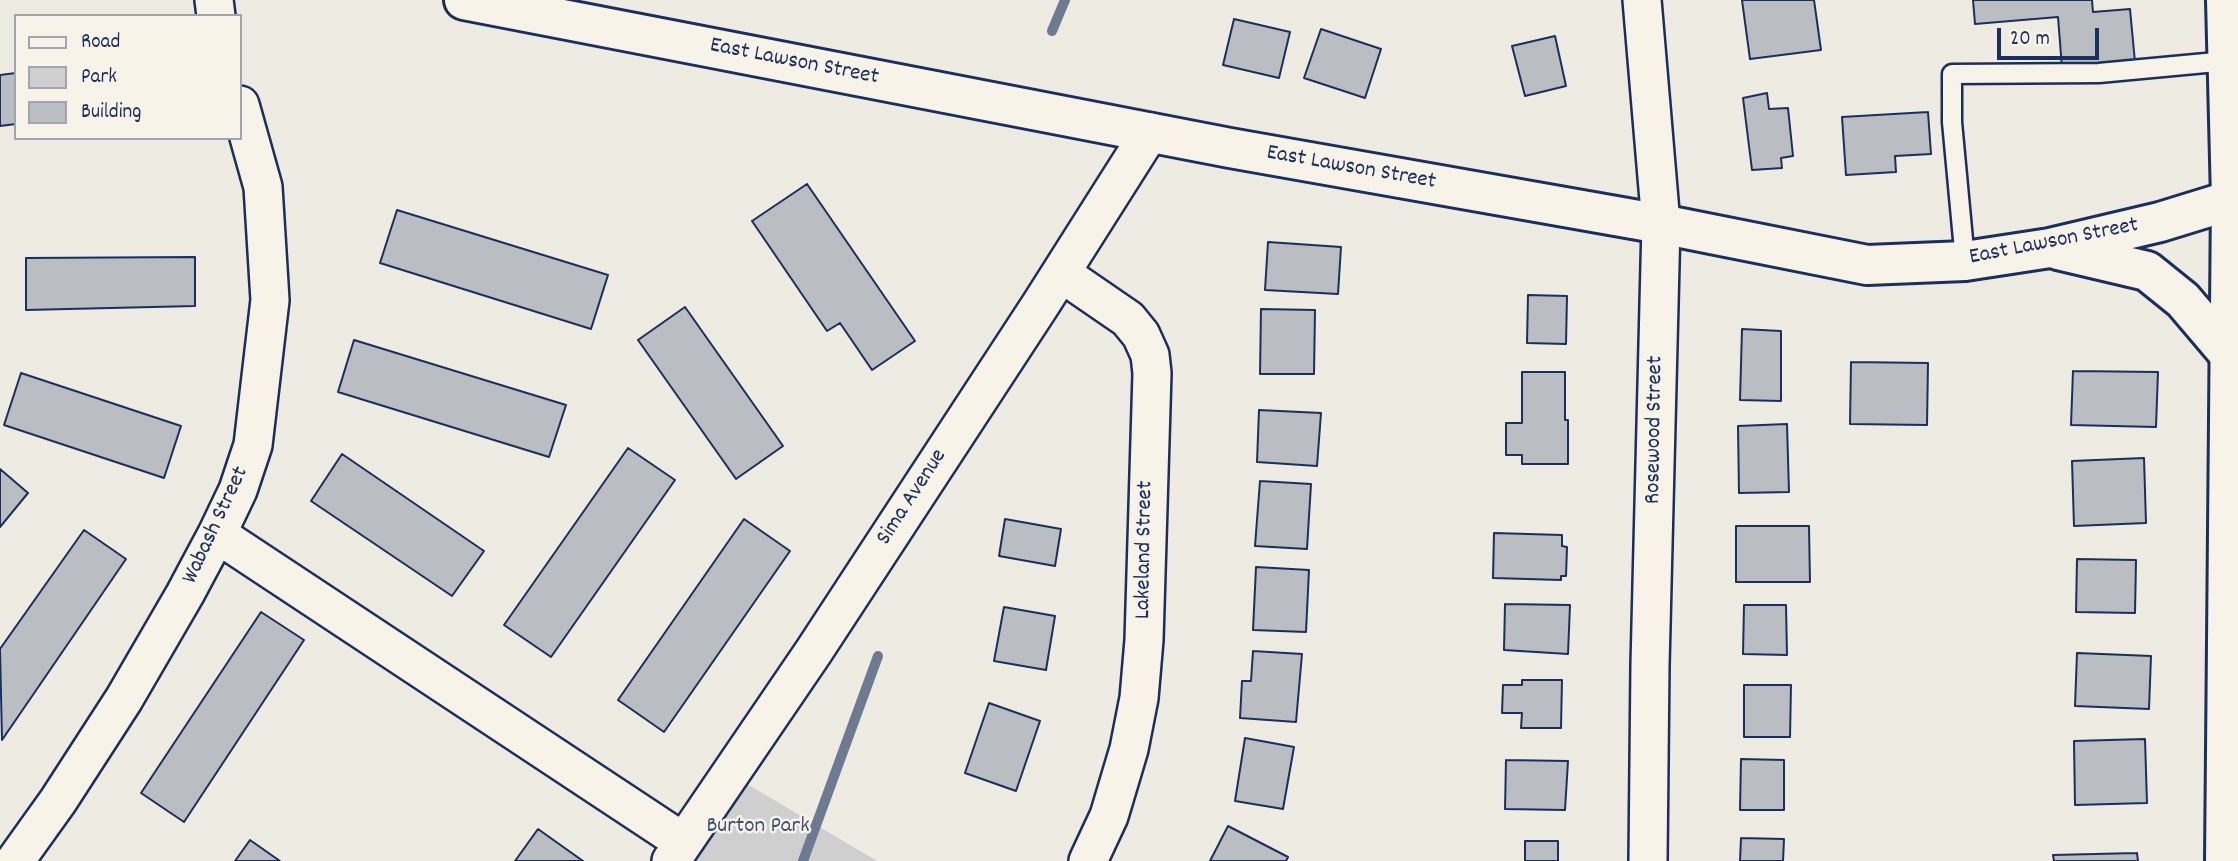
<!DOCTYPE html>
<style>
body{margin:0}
#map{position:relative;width:2238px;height:861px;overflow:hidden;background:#eeebe2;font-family:Dekko,sans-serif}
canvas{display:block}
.legend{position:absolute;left:14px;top:14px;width:228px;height:126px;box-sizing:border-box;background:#f7f3e8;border:2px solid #9fa5b1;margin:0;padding:9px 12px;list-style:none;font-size:21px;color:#1b2f5e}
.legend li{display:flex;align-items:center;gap:14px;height:35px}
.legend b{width:35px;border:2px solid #9fa5b1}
.scale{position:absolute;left:1997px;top:28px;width:102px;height:32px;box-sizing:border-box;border:4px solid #1b2f5e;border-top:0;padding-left:9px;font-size:21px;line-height:24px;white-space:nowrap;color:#1b2f5e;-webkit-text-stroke:5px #f7f3e8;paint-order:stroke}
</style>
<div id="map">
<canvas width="2238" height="861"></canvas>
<ul class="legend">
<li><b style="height:9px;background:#f7f3e8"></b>Road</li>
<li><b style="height:19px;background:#cfcfcf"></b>Park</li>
<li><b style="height:19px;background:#babdc2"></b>Building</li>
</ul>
<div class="scale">20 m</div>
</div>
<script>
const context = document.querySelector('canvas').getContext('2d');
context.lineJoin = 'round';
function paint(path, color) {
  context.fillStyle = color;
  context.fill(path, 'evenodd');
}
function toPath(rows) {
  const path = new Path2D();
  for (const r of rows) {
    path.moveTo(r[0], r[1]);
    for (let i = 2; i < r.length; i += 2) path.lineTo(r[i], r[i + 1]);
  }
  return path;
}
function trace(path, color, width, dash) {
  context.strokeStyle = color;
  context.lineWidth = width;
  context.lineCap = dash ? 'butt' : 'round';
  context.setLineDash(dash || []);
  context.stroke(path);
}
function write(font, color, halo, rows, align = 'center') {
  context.font = font + ' Dekko,sans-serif';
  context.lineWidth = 5;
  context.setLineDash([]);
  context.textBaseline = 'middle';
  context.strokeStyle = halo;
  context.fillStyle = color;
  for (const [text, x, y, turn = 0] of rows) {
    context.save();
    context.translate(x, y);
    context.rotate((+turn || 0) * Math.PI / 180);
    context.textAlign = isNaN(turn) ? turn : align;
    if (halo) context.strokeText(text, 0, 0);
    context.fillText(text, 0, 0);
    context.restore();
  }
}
const green = toPath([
 [747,784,877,861,696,861]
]);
const stream = toPath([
 [1052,31,1065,0],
 [803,861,878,656]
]);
const building = toPath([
 [1742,0,1814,0,1821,50,1750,59,1742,0],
 [1973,0,2092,0,2093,12,2130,9,2135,62,2062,68,2058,17,1975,24,1973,0],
 [1234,19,1290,32,1279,78,1223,65,1234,19],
 [1321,29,1381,49,1365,98,1304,78,1321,29],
 [1555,36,1566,86,1525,96,1512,46,1555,36],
 [16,73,16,124,0,126,0,75,16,73],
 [1767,93,1769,109,1788,108,1793,156,1781,158,1782,168,1752,170,1743,98,1767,93],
 [1928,112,1931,154,1895,156,1896,172,1846,175,1842,117,1928,112],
 [807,184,915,341,872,370,840,323,827,331,752,221,807,184],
 [397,210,608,275,591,329,380,263,397,210],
 [1268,242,1341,247,1338,294,1265,290,1268,242],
 [195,257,195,306,26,310,26,258,195,257],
 [1528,295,1567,296,1566,344,1527,343,1528,295],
 [685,307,783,446,736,479,638,340,685,307],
 [1261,309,1315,310,1314,374,1260,374,1261,309],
 [1742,329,1781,331,1781,401,1740,400,1742,329],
 [354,340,566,405,549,457,338,392,354,340],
 [1851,362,1928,363,1927,425,1850,424,1851,362],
 [2073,371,2158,372,2156,427,2071,425,2073,371],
 [1522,372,1565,372,1565,420,1568,420,1568,464,1522,464,1522,455,1506,455,1506,423,1522,423,1522,372],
 [21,373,181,426,164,478,4,425,21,373],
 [1259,410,1321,413,1317,466,1257,462,1259,410],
 [1787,424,1789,492,1739,493,1738,426,1787,424],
 [628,448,675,480,551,657,504,625,628,448],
 [342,454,484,551,452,596,311,501,342,454],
 [2144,458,2146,523,2074,526,2072,461,2144,458],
 [0,469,28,493,0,527,0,469],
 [1260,481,1311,484,1307,549,1255,546,1260,481],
 [744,519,790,551,664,732,618,700,744,519],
 [1005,519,1061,529,1055,566,999,556,1005,519],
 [1736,526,1809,526,1810,582,1736,582,1736,526],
 [84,530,126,559,2,740,0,649,84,530],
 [1494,533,1562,535,1562,546,1567,547,1566,576,1561,576,1561,580,1493,578,1494,533],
 [2077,559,2136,560,2135,613,2076,612,2077,559],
 [1256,567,1309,570,1306,632,1253,630,1256,567],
 [1505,604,1570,605,1568,654,1504,650,1505,604],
 [1744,605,1786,605,1787,655,1743,654,1744,605],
 [1004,607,1055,616,1046,670,994,661,1004,607],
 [261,612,304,640,184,822,141,793,261,612],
 [1253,651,1302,654,1296,722,1240,718,1242,681,1251,681,1253,651],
 [2077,653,2151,656,2149,709,2075,706,2077,653],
 [1522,680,1562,680,1561,728,1521,728,1522,713,1502,713,1503,685,1522,685,1522,680],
 [1744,685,1791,685,1790,737,1744,737,1744,685],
 [989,703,1040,721,1016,791,965,773,989,703],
 [1245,738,1294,747,1283,809,1235,801,1245,738],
 [2145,739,2147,803,2075,805,2074,741,2145,739],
 [1741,759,1784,760,1784,810,1740,810,1741,759],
 [1506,760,1568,761,1565,810,1505,809,1506,760],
 [1228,826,1288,857,1286,861,1210,861,1228,826],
 [538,829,583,861,515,861,538,829],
 [1741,838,1784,839,1783,861,1740,861,1741,838],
 [250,840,280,861,235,861,250,840],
 [1525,841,1558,841,1558,861,1525,861,1525,841],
 [2137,853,2138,861,2054,861,2053,855,2137,853]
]);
const service = toPath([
 [1965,261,1952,122,1952,74,2099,73,2227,61]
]);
const minor = toPath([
 [214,0,216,16],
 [1642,0,1661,224,1650,665,1648,861],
 [1061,273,1128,319,1141,335,1150,355,1152,373,1144,640,1139,698,1129,749,1109,816,1088,861],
 [217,534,683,842],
 [15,861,58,801,124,699,185,594,217,534,238,490,253,445,270,300,263,187,240,105],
 [671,861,814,651,1041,304,1150,132]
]);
const tertiary = toPath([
 [464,0,1230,148,1661,224,1867,265,1965,261,2050,248,2160,222,2238,198],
 [2058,250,2147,271,2183,300,2228,353]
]);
const primary = toPath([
 [2225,861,2231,199,2226,0]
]);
const streetNames = [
 ["East Lawson Street",794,63,11],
 ["East Lawson Street",1351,169,10],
 ["East Lawson Street",2054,243,-11],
 ["Rosewood Street",1656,430,-89],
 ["Sima Avenue",913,498,-57],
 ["Wabash Street",217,526,-65],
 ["Lakeland Street",1146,550,-89]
];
const parkNames = [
 ["Burton Park",758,828]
];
paint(green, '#cfcfcf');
trace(stream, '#6e7992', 10);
paint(building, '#babdc2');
trace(building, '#1b2f5e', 2);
trace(service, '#1b2f5e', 23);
trace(minor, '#1b2f5e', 42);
trace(tertiary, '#1b2f5e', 44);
trace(primary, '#1b2f5e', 44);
trace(service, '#f7f3e8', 18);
trace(minor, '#f7f3e8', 37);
trace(tertiary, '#f7f3e8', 38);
trace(primary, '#f7f3e8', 38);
write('23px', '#1b2f5e', '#f7f3e8', streetNames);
write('23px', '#3f4f75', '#f7f3e8', parkNames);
</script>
